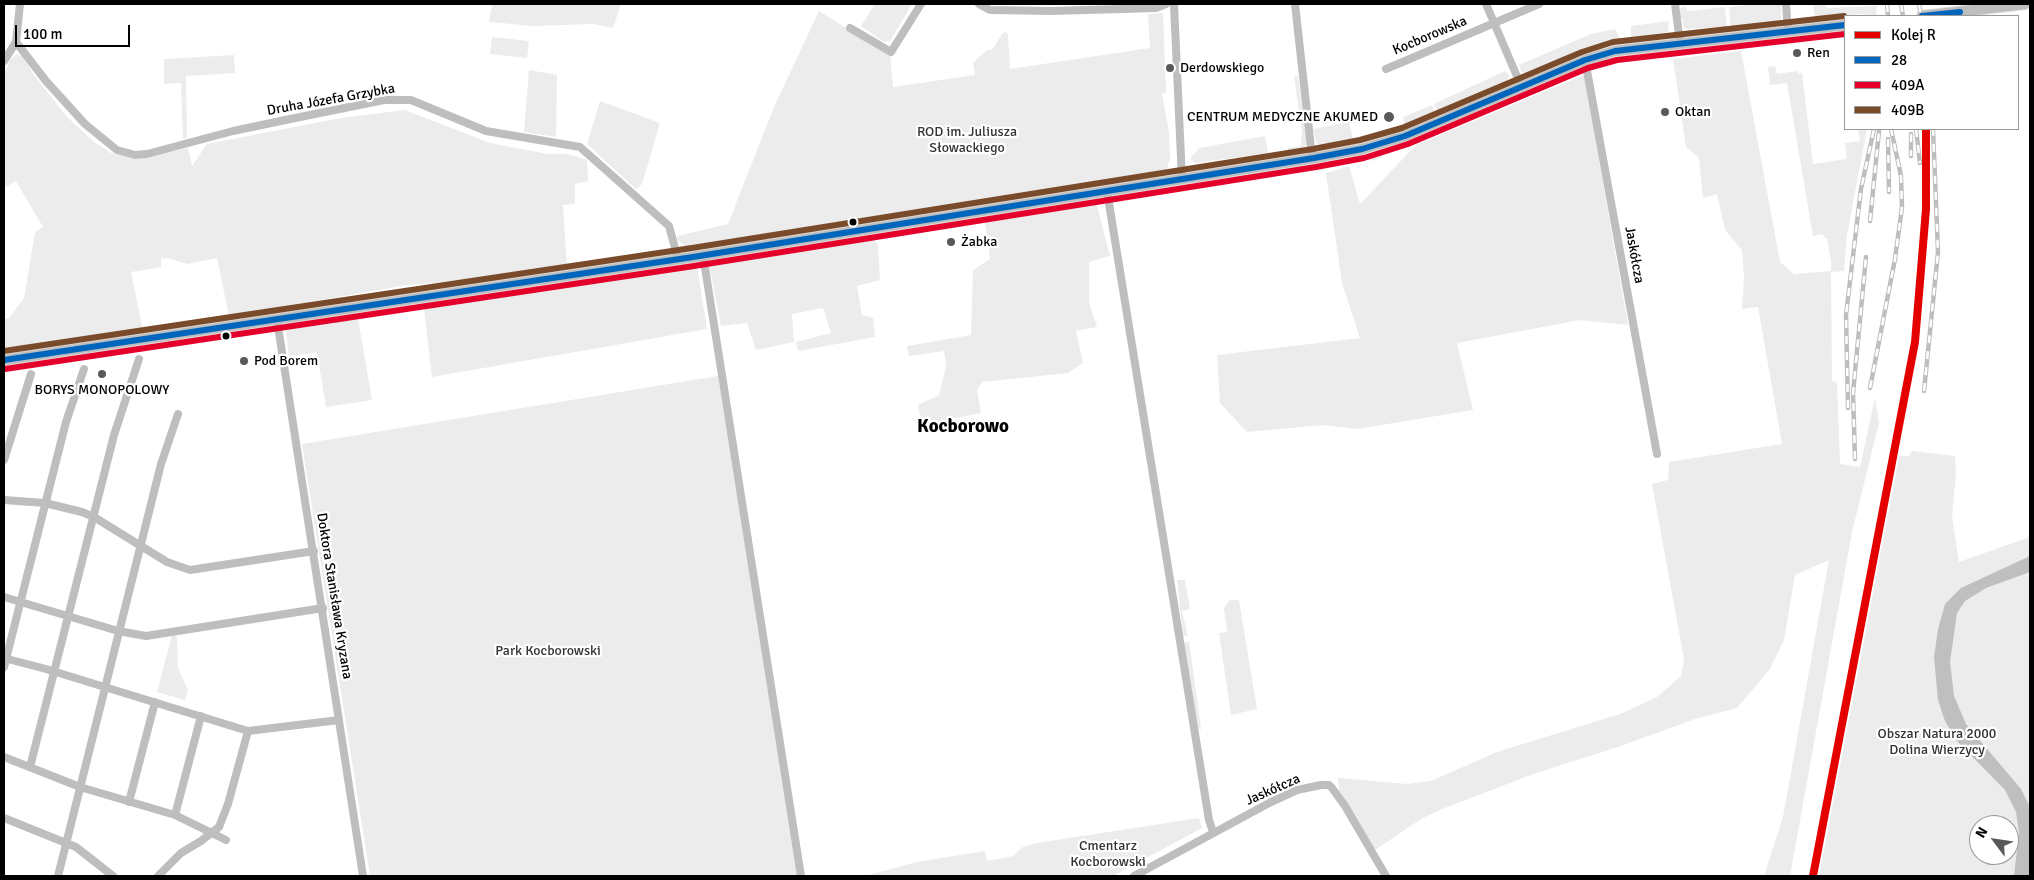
<!DOCTYPE html>
<meta charset="utf-8">
<style>
body{margin:0}
#map{position:relative;width:2034px;height:880px;overflow:hidden;background:#fff;font-family:Signika,sans-serif}
canvas{display:block}
.frame{position:absolute;inset:0;border:5px solid #000;pointer-events:none}
.legend{position:absolute;left:1844px;top:15px;width:175px;height:115px;box-sizing:border-box;background:#fff;border:1px solid #999;margin:0;padding:6px 9px;list-style:none;font-size:15px;color:#000}
.legend li{display:flex;align-items:center;gap:10px;height:25px}
.legend b{width:25px;border:1px solid #999}
.north{position:absolute;left:1969px;top:815px;width:50px;height:50px;box-sizing:border-box;background:#fff;border:1px solid #999;border-radius:50%;rotate:301deg;font-size:14px;font-weight:700;line-height:20px;text-align:center;color:#000}
.north::after{content:'';display:block;margin:auto;width:18px;height:22px;background:#595959;clip-path:polygon(50% 0,100% 100%,50% 72%,0 100%)}
.scale{position:absolute;left:15px;top:25px;width:115px;height:22px;box-sizing:border-box;border:2px solid #000;border-top:0;padding-left:6px;font-size:15px;line-height:18px;white-space:nowrap;color:#000;-webkit-text-stroke:4px #fff;paint-order:stroke}
</style>
<div id="map">
<canvas width="2034" height="880"></canvas>
<div class="frame"></div>
<ul class="legend">
<li><b style="height:6px;background:#e50000"></b>Kolej R</li>
<li><b style="height:6px;background:#0065bd"></b>28</li>
<li><b style="height:6px;background:#e4002b"></b>409A</li>
<li><b style="height:6px;background:#7a4b2a"></b>409B</li>
</ul>
<div class="north">N</div>
<div class="scale">100 m</div>
</div>
<script>
const context = document.querySelector('canvas').getContext('2d');
context.lineJoin = 'round';
function paint(path, color) {
  context.fillStyle = color;
  context.fill(path, 'evenodd');
}
function toPath(rows) {
  const path = new Path2D();
  for (const r of rows) {
    path.moveTo(r[0], r[1]);
    for (let i = 2; i < r.length; i += 2) path.lineTo(r[i], r[i + 1]);
  }
  return path;
}
function trace(path, color, width, dash) {
  context.strokeStyle = color;
  context.lineWidth = width;
  context.lineCap = dash ? 'butt' : 'round';
  context.setLineDash(dash || []);
  context.stroke(path);
}
function write(font, color, halo, rows, align = 'center') {
  context.font = font + ' Signika,sans-serif';
  context.lineWidth = 4.5;
  context.setLineDash([]);
  context.textBaseline = 'middle';
  context.strokeStyle = halo;
  context.fillStyle = color;
  for (const [text, x, y, turn = 0] of rows) {
    context.save();
    context.translate(x, y);
    context.rotate((+turn || 0) * Math.PI / 180);
    context.textAlign = isNaN(turn) ? turn : align;
    if (halo) context.strokeText(text, 0, 0);
    context.fillText(text, 0, 0);
    context.restore();
  }
}
const green = toPath([
 [492,4,621,4,613,28,593,24,534,26,489,22],
 [875,4,912,4,890,41,884,42,861,26],
 [1754,4,1781,4,1781,21,1731,27,1729,7],
 [1813,4,1825,4,1827,8,1877,6,1876,15,1858,14,1815,18],
 [1685,6,1688,11,1725,7,1727,27,1686,29,1683,26,1683,19,1680,19,1680,9],
 [819,11,890,55,893,87,975,75,973,63,987,50,992,50,1002,34,1006,32,1008,35,1010,69,1150,48,1148,14,1163,13,1166,92,1162,94,1169,132,1170,158,1166,172,689,249,678,241,677,236,728,224,774,107],
 [1669,21,1668,32,1631,38,1631,26],
 [1615,29,1621,40,1584,50,1523,73,1521,71,1519,65,1591,34],
 [492,37,529,41,527,58,490,54],
 [1741,51,1780,262,1794,274,1831,271,1831,262,1827,238,1824,238,1823,234,1813,236,1787,83,1770,85,1768,67,1775,66,1777,74,1797,71,1798,74,1802,73,1813,164,1847,159,1845,143,1860,141,1858,130,1867,129,1847,235,1844,271,1831,272,1832,381,1837,382,1840,464,1860,467,1875,398,1879,423,1852,532,1790,876,1764,876,1783,817,1829,560,1795,575,1784,640,1770,669,1737,708,1695,719,1618,747,1536,773,1442,809,1421,819,1375,850,1339,791,1338,778,1407,784,1431,781,1497,752,1620,714,1657,697,1681,676,1684,659,1652,484,1668,480,1669,462,1782,444,1758,307,1742,309,1744,278,1742,250,1725,230,1717,194,1703,198,1699,158,1686,147,1673,59],
 [17,54,23,57,34,75,67,117,93,141,111,153,132,158,140,159,188,148,192,166,207,144,341,118,405,110,490,143,548,154,568,154,587,160,588,181,575,184,575,204,563,205,567,266,476,280,407,285,229,316,217,258,187,264,168,258,161,259,161,267,131,272,143,330,4,350,4,319,9,318,24,298,35,232,43,227,16,181,4,188,4,75,10,60],
 [234,55,235,73,186,76,187,138,183,139,181,83,164,84,164,59],
 [529,70,557,75,556,137,524,132],
 [1505,71,1509,75,1507,82,1438,113,1434,104],
 [1584,75,1628,325,1580,320,1457,343,1473,410,1357,429,1323,425,1247,432,1220,403,1217,355,1360,338,1342,283,1326,173,1349,166,1360,204,1416,145],
 [1298,76,1307,145,1304,149,1288,153,1288,148,1301,146,1302,131,1294,77],
 [600,101,660,123,642,184,636,189,587,144],
 [1432,105,1436,114,1405,125,1403,117],
 [1349,122,1353,139,1368,137,1341,143,1317,144,1313,129],
 [1265,136,1268,153,1196,163,1190,159,1199,148],
 [1372,151,1372,153,1319,165,1226,179,1226,177,1319,162],
 [1382,152,1383,157,1370,161,1369,157,1302,172,1238,181,1237,179,1314,168],
 [1096,202,1110,256,1089,262,1089,303,1097,327,1076,331,1083,363,1068,373,982,382,977,390,981,413,922,425,918,405,939,395,946,366,944,351,909,356,907,346,971,335,973,270,990,259,985,223],
 [872,238,878,245,880,280,857,286,862,315,873,318,875,337,798,351,796,342,831,333,823,308,792,314,794,342,756,350,747,323,721,326,709,264],
 [697,266,707,329,432,377,424,309],
 [358,319,372,400,326,407,317,352,289,356,286,330],
 [718,376,798,876,370,876,302,444],
 [1912,451,1955,456,1956,474,1952,517,1959,562,2030,537,2030,876,1819,876,1899,456,1909,456],
 [1979,825,2009,825,2009,855,1979,855],
 [1177,580,1185,580,1190,609,1182,611,1188,637,1183,635],
 [1230,600,1239,600,1257,709,1231,715,1219,633,1227,632,1224,608],
 [172,635,176,635,177,638,178,668,188,690,185,700,157,692],
 [1189,641,1200,721,1201,730,1198,728,1184,643],
 [1199,818,1202,828,1113,876,865,876,917,862,985,851,987,861,1013,856,1023,847,1037,843]
]);
const water = toPath([
 [2030,556,2030,572,1986,588,1965,601,1957,613,1950,662,1954,696,1966,724,2021,789,2030,807,2030,876,2014,876,2019,833,2016,812,2005,790,1957,741,1945,721,1938,700,1934,657,1938,629,1945,604,1961,588]
]);
const minor = toPath([
 [20,4,16,42,46,81,85,124,117,150,135,155,147,154,233,131,295,118,384,100,411,100,486,131,580,147,669,226,678,259],
 [979,4,990,10,1051,11,1156,8,1166,4],
 [1174,4,1182,180],
 [1295,4,1311,148,1314,158],
 [1486,4,1522,88],
 [1675,4,1680,42],
 [1786,4,1788,32],
 [850,28,891,52,921,4],
 [1585,60,1657,454],
 [4,61,16,42],
 [1386,69,1539,4],
 [1107,191,1209,820,1213,832],
 [703,255,801,876],
 [277,320,363,876],
 [4,460,31,374],
 [4,500,45,503,82,512,94,517,167,562,190,570,314,551],
 [4,597,118,631,146,636,323,608],
 [4,658,46,669,248,731],
 [4,667,66,422,84,369],
 [4,757,80,787,175,815,226,840],
 [30,767,114,435,139,359],
 [129,802,155,702],
 [175,815,201,716],
 [4,818,76,847,113,876],
 [58,876,161,464,178,414],
 [158,876,181,853,201,841,219,827,228,804,248,731,339,720],
 [1134,876,1271,802,1297,790,1321,785,1329,785,1332,788,1345,806,1386,876]
]);
const major = toPath([
 [1922,16,2025,4],
 [4,360,693,257,1314,158,1362,149,1405,136,1585,60,1615,51,1845,25]
]);
const rail = toPath([
 [1887,4,1888,16],
 [1901,4,1903,16],
 [1919,4,1921,16],
 [1916,129,1920,163],
 [1911,134,1911,156],
 [1888,139,1889,192],
 [1870,221,1879,131],
 [1870,388,1895,259,1902,207,1901,176,1891,129],
 [1924,391,1938,252,1933,129],
 [1848,408,1846,315,1861,189,1874,129],
 [1855,459,1853,393,1866,257]
]);
const bus1 = toPath([
 [1922,16,1960,12],
 [4,360,693,257,1314,158,1362,149,1405,136,1585,60,1615,51,1845,25]
]);
const bus2 = toPath([
 [5,369,694,266,1316,167,1364,158,1408,144,1588,68,1617,60,1845,34]
]);
const bus3 = toPath([
 [4,351,692,248,1313,149,1360,140,1402,128,1582,52,1613,42,1844,16]
]);
const rail1 = toPath([
 [1813,876,1915,342,1926,209,1926,129]
]);
const markers = [
 [1797,53,5,"#595959"],
 [1170,68,5,"#595959"],
 [1665,112,5,"#595959"],
 [1389,117,6,"#595959"],
 [853,222,4.5,"#000"],
 [951,242,5,"#595959"],
 [226,336,4.5,"#000"],
 [244,361,5,"#595959"],
 [102,374,5,"#595959"]
];
const streetNames = [
 ["Kocborowska",1430,36,-23],
 ["Druha Józefa Grzybka",331,100,-10],
 ["Jaskółcza",1634,255,80],
 ["Doktora Stanisława Kryzana",334,596,81],
 ["Jaskółcza",1273,790,-24]
];
const poiNames = [
 ["Ren",1807,53],
 ["Derdowskiego",1180,68],
 ["Oktan",1675,112],
 ["CENTRUM MEDYCZNE AKUMED",1378,117,"right"],
 ["Żabka",961,242],
 ["Pod Borem",254,361],
 ["BORYS MONOPOLOWY",102,390,"center"]
];
const parkNames = [
 ["ROD im. Juliusza",967,132],
 ["Słowackiego",967,148],
 ["Park Kocborowski",548,651],
 ["Obszar Natura 2000",1937,734],
 ["Dolina Wierzycy",1937,750],
 ["Cmentarz",1108,846],
 ["Kocborowski",1108,862]
];
const districtNames = [
 ["Kocborowo",963,427]
];
paint(green, '#ececec');
paint(water, '#bfbfbf');
trace(major, '#dbdbdb', 12);
trace(minor, '#bebebe', 8);
trace(major, '#bebebe', 10);
trace(rail, '#bebebe', 4.5);
trace(rail, '#fff', 2.5, [8]);
trace(bus1, '#0065bd', 6);
trace(bus2, '#e4002b', 6);
trace(bus3, '#7a4b2a', 6);
trace(rail1, '#e50000', 8);
for (const [x, y, r, color] of markers) {
  const dot = new Path2D();
  dot.arc(x, y, r, 0, 2 * Math.PI);
  context.fillStyle = color;
  context.fill(dot);
  trace(dot, '#fff', 2);
}
write('14px', '#000', '#fff', streetNames);
write('14px', '#000', '#fff', poiNames, 'left');
write('14px', '#333', '#fff', parkNames);
write('bold 19px', '#000', '#fff', districtNames);
</script>
